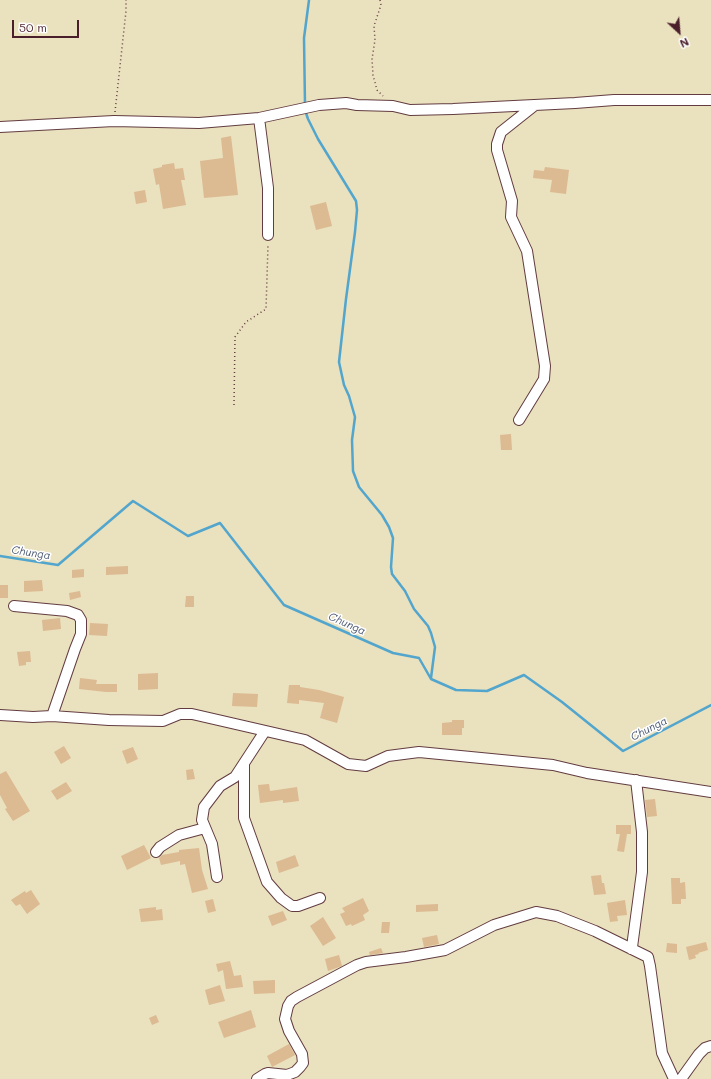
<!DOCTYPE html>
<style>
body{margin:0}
#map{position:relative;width:711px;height:1079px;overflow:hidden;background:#eae1be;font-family:Mali,sans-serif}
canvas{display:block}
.north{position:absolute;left:659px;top:12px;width:40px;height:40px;-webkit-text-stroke:3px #fff;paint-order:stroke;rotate:154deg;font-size:11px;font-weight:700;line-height:16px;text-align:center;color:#4a1f2b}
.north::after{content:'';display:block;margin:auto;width:14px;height:18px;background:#4a1f2b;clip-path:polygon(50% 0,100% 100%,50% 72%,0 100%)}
.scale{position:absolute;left:12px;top:20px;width:67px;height:18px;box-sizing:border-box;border:2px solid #4a1f2b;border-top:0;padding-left:5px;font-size:12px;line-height:14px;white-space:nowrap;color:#4a1f2b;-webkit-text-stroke:3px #fff;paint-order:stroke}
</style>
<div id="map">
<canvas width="711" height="1079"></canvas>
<div class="north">N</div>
<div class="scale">50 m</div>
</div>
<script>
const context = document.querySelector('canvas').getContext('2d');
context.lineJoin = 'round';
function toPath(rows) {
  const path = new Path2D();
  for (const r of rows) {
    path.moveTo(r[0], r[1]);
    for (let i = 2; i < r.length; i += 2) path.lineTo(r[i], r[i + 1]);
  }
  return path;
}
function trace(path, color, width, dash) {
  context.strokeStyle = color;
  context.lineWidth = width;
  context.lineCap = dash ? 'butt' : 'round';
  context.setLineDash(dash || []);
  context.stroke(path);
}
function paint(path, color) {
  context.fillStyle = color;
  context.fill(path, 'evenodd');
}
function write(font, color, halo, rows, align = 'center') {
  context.font = font + ' Mali,sans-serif';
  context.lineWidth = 3;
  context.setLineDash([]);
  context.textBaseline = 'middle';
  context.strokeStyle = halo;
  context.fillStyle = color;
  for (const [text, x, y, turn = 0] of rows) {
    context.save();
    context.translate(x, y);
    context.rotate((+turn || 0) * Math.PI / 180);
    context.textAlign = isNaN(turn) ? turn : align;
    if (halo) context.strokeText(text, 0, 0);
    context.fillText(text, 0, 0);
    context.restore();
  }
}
const stream = toPath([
 [305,105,304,38,309,0],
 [305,110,308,119,318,139,356,201,357,210,355,232,346,299,339,362,344,385,349,396,355,417,352,440,353,471,359,487,382,515,389,527,393,538,391,567,392,574,405,591,414,609,428,626,431,633,435,647,431,678],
 [0,556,58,565,133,501,188,536,220,523,284,605,393,653,419,658,431,679,456,690,487,691,524,675,562,702,623,751,711,705]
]);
const building = toPath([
 [231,136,238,195,204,198,200,161,223,158,221,138],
 [174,163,175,169,183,168,185,180,181,180,186,205,163,209,159,184,156,185,153,169,162,167,162,165],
 [545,167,569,170,566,194,550,192,552,180,533,178,534,170,544,171],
 [145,190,147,202,136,204,134,192],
 [326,202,332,226,316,230,310,206],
 [511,434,512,450,501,450,500,435],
 [128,566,128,574,106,575,106,567],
 [84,569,84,577,72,578,72,570],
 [42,580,43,591,24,592,24,581],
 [0,585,8,585,8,598,0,598],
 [80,591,81,597,70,600,69,593],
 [186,596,194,596,194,607,185,607],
 [60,618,61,629,43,631,42,620],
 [90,623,108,624,107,636,89,635],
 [30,651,31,662,26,662,26,665,19,666,17,652],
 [158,673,158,689,138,690,138,674],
 [80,678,97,680,96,684,117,684,117,692,106,692,79,689],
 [289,685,300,685,300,687,319,690,344,697,337,723,320,718,324,703,299,700,299,704,287,703],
 [233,693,258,694,257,707,232,706],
 [452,720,464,720,464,728,462,728,462,735,442,735,442,723,452,722],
 [64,746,71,758,61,764,54,752],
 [133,747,138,759,127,764,122,751],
 [193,769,195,779,187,780,186,770],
 [6,771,30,811,13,821,5,809,7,808,0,795,0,774],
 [66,782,72,791,57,800,51,791],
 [269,784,270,791,297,787,299,801,283,803,283,800,260,803,258,785],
 [655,799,657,816,647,817,645,800],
 [616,825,631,825,631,834,627,834,624,852,617,851,620,834,616,834],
 [144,845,151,858,127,870,121,856],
 [199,848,202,870,208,889,192,893,185,864,180,865,180,861,161,865,159,858,162,855,179,852,179,850],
 [295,855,299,866,279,873,276,862],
 [601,875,602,883,604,883,606,894,594,895,591,876],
 [671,878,680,878,680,883,685,882,686,899,681,899,681,904,672,904],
 [31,890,40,904,27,914,20,904,16,906,11,900,25,891,26,893],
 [363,898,369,911,363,915,365,920,352,926,351,924,346,926,340,914,345,912,342,908],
 [213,899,216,911,208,913,205,901],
 [625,900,627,915,617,916,618,921,610,922,607,903],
 [438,904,438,911,416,912,416,905],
 [156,907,156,910,162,909,163,920,141,922,139,909],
 [283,911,287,920,272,926,268,916],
 [323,917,336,938,323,946,310,926],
 [382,922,390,922,389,933,381,933],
 [437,935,439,944,424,947,422,938],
 [706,942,708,950,698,953,699,954,695,955,696,958,689,960,686,947],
 [667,943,677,944,677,953,666,952],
 [381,948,383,953,370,955,369,952],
 [339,955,342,966,328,971,325,959],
 [230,961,234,976,241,975,243,987,226,989,223,970,218,972,216,964],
 [275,980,275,993,254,994,253,981],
 [220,985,225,1001,209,1005,205,990],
 [251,1010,256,1027,224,1038,218,1022],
 [156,1015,159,1022,152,1025,149,1018],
 [289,1044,295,1055,272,1067,267,1056]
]);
const path = toPath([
 [380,0,381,5,374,26,375,40,372,59,373,75,377,90,383,96],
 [115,112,126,11,126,0],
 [234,405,235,337,246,322,266,309,268,245]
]);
const minor = toPath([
 [259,118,268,188,268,235],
 [0,127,114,121,199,123,259,118,319,105,346,103,357,105,393,106,410,110,453,109,575,103,614,100,711,100],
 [519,420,544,379,545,366,527,251,511,217,512,201,497,150,497,144,501,132,535,105],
 [14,606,67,611,78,615,81,620,81,634,75,649,52,716],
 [0,715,33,717,52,716,109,720,163,721,180,714,192,714,305,740,348,764,366,766,388,756,419,752,553,765,587,773,711,792],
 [244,763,244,818,267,882,281,898,292,906,298,906,320,898],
 [156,852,160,847,179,835,205,828],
 [217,877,212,844,202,820,204,807,220,786,235,777,265,731],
 [631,949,632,947,642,872,642,832,636,780],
 [257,1079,265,1074,268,1073,287,1075,295,1072,300,1067,303,1063,302,1054,289,1031,285,1019,288,1006,291,1001,297,997,357,965,366,962,406,957,445,950,494,925,536,912,557,916,595,931,648,957,650,966,662,1053,674,1079],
 [681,1079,699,1054,705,1048,711,1046]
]);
const waterNames = [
 ["Chunga",31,553,9],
 ["Chunga",347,624,24],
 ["Chunga",649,729,-27]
];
trace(stream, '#52a5cd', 2.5);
paint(building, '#dcba92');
trace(minor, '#623c41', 12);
trace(path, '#623c41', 1.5, [1, 3]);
trace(minor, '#fff', 10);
write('italic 11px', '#4e5b74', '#fff', waterNames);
</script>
